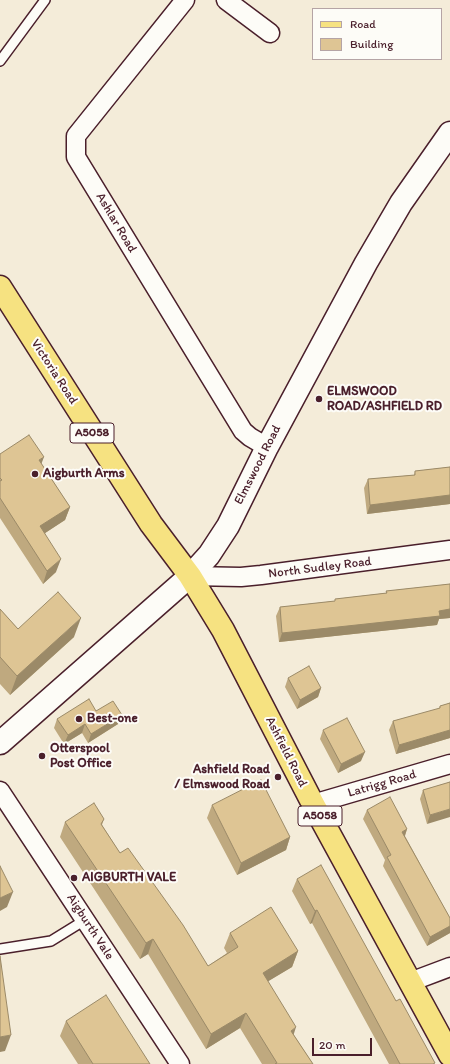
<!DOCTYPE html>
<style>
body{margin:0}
#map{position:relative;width:450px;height:1064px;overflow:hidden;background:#f4ecd9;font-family:Itim,sans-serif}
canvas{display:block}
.legend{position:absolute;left:312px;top:8px;width:130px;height:52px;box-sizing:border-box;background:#fdfcf7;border:1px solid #b5a4a5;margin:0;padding:5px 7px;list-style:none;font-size:12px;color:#4a1f2b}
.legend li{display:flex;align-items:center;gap:8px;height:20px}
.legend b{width:20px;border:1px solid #b5a4a5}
.scale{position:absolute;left:312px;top:1038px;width:60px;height:18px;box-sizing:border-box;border:2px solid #4a1f2b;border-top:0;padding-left:5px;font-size:12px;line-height:14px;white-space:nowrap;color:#4a1f2b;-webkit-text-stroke:3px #fdfcf7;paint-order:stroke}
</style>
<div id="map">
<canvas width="450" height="1064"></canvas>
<ul class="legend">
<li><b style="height:5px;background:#f6e281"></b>Road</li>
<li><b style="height:11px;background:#dec594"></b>Building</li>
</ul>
<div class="scale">20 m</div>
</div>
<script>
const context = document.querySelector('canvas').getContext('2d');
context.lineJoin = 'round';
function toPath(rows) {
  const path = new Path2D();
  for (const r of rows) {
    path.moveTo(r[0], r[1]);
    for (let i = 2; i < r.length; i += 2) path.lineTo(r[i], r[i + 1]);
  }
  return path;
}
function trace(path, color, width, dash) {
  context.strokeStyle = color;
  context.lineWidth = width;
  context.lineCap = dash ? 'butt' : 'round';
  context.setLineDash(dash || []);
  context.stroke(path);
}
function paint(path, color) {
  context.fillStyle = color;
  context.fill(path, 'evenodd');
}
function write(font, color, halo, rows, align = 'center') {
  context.font = font + ' Itim,sans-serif';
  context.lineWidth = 4;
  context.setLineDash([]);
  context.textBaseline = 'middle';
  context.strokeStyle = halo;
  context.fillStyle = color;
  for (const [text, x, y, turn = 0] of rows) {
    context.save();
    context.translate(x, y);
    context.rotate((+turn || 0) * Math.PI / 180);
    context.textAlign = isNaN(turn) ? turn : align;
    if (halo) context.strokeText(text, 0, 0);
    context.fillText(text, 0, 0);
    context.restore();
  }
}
const service = toPath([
 [0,61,45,0],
 [0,949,51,941,85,920]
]);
const minor = toPath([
 [185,0,76,136,76,157,243,431,250,437,267,447],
 [226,0,270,33],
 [190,576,241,577,261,575,450,550],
 [0,791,180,1064],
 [313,804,450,764],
 [410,982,450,967]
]);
const tertiary = toPath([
 [0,743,190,576,209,555,228,526,267,447,366,263,401,203,450,133]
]);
const primary = toPath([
 [0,287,151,524,190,576,223,630,313,804,450,1055]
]);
const wall = toPath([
 [0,454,41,463,70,507,65,520,45,533,56,572,43,584,0,518],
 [450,467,450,504,367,514,364,488,368,479,414,475,415,471],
 [450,584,450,618,439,619,437,625,279,642,276,616,280,607,335,601,335,599,386,593,386,591],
 [0,609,18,629,74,637,10,695,0,684],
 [288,678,321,688,318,697,297,709,285,687],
 [450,703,450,738,396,754,389,730,393,721,439,709,440,706],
 [96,711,122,715,118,724,88,743,82,733,64,744,54,728,57,719],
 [323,730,361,761,338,773,320,739],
 [450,782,427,824,420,799,423,790],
 [212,805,290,837,286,850,237,875,207,818],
 [367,810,407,829,405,836,450,918,450,933,427,946,383,866,385,860,363,819],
 [104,819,102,825,120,853,208,966,227,953,224,948,230,933,298,951,292,967,268,981,294,1035,313,1064,262,1064,240,1028,206,1049,148,954,140,959,60,837,65,822],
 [297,879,396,1001,434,1064,389,1064,312,923,310,924,292,891],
 [66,1021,150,1064,78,1064,60,1036]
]);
const shadedWall = toPath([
 [44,457,39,470,39,460],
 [450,495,450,504,367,514,370,505],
 [70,507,65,520,36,539,40,526],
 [61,559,56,572,43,584,47,571],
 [450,609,450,618,439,619,437,625,279,642,282,633],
 [81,618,74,637,10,695,17,676],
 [321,688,318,697,297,709,300,700],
 [122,715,118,724,88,743,91,734],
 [85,724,82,733,64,744,68,735],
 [450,730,450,738,396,754,399,745],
 [365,752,361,761,338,773,341,764],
 [450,809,450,817,427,824,430,815],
 [407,829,404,838,402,832],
 [290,837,286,850,237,875,241,863],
 [13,892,7,907,0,911,0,898],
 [317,910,312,923,310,924,315,911],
 [450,926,450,933,427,946,430,937],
 [153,939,148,954,140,959,146,943],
 [298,951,292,967,257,988,263,973],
 [246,1013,240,1028,206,1049,211,1034],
 [296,1027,291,1043,291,1031],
 [11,1035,5,1051,0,1052,0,1037]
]);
const building = toPath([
 [29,435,44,457,39,460,70,507,40,526,61,559,47,571,0,498,0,481,2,480,0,478,0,454,29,435],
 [450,467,450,495,370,505,368,479,415,475,415,471,450,467],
 [450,584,450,609,439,611,440,616,282,633,280,607,335,601,335,599,387,593,386,591,450,584],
 [58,592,81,618,17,676,0,657,0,609,18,629,58,592],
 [309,666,321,688,300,700,288,678,309,666],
 [89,699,96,711,113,701,122,715,91,734,85,724,68,735,57,719,89,699],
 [450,703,450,730,399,745,393,721,440,708,440,706,450,703],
 [347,718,365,752,341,764,323,730,347,718],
 [261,780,290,837,241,863,212,805,261,780],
 [450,782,450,809,430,815,423,790,450,782],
 [390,797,407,829,402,832,450,918,450,926,430,937,387,857,391,855,367,810,390,797],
 [94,803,104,819,101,824,120,853,128,848,183,925,208,966,238,947,230,933,271,907,298,951,263,973,296,1027,291,1031,313,1064,275,1064,277,1063,246,1013,211,1034,153,939,146,943,65,822,94,803],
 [321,865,396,1001,400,999,435,1063,433,1064,400,1064,317,910,315,911,297,879,321,865],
 [0,866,13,892,0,898,0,866],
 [0,956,11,1035,0,1037,0,956],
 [106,995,150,1064,93,1064,66,1021,106,995]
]);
const markers = [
 [319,399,4,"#4a1f2b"],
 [35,474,4,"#4a1f2b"],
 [79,719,4,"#4a1f2b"],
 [42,756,4,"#4a1f2b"],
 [278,777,4,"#4a1f2b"],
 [74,878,4,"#4a1f2b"]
];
const shields = [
 [92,433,44],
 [320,816,44]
];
const shieldNames = [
 ["A5058",92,433],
 ["A5058",320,816]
];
const streetNames = [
 ["Ashlar Road",116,223,59],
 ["Victoria Road",54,372,57],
 ["Elmswood Road",258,465,-63],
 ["North Sudley Road",320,568,-7],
 ["Ashfield Road",286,752,63],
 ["Latrigg Road",382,784,-16],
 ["Aigburth Vale",90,927,57]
];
const poiNames = [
 ["ELMSWOOD",327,392],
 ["ROAD/ASHFIELD RD",327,407],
 ["Aigburth Arms",43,474],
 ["Best-one",87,719],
 ["Otterspool",50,749],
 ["Post Office",50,764],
 ["Ashfield Road",270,770,"right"],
 ["/ Elmswood Road",270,785,"right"],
 ["AIGBURTH VALE",82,878]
];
trace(service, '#4a1f2b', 12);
trace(minor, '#4a1f2b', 21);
trace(tertiary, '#4a1f2b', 25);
trace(primary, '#4a1f2b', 25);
trace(service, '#fdfcf7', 9);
trace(minor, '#fdfcf7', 18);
trace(tertiary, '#fdfcf7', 22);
trace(primary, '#f6e281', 22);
paint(wall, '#bfa97f');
paint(shadedWall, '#9b8a68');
paint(building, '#dec594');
trace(building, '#9b8a68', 1);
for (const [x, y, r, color] of markers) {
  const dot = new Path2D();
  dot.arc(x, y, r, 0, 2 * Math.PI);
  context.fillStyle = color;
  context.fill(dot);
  trace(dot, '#fdfcf7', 1.5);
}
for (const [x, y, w] of shields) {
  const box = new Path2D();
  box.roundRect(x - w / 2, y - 10, w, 20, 3);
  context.fillStyle = '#fdfcf7';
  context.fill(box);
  trace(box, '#4a1f2b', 1);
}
write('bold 12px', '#4a1f2b', null, shieldNames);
write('13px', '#4a1f2b', '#fdfcf7', streetNames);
write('bold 13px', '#4a1f2b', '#fdfcf7', poiNames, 'left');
</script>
